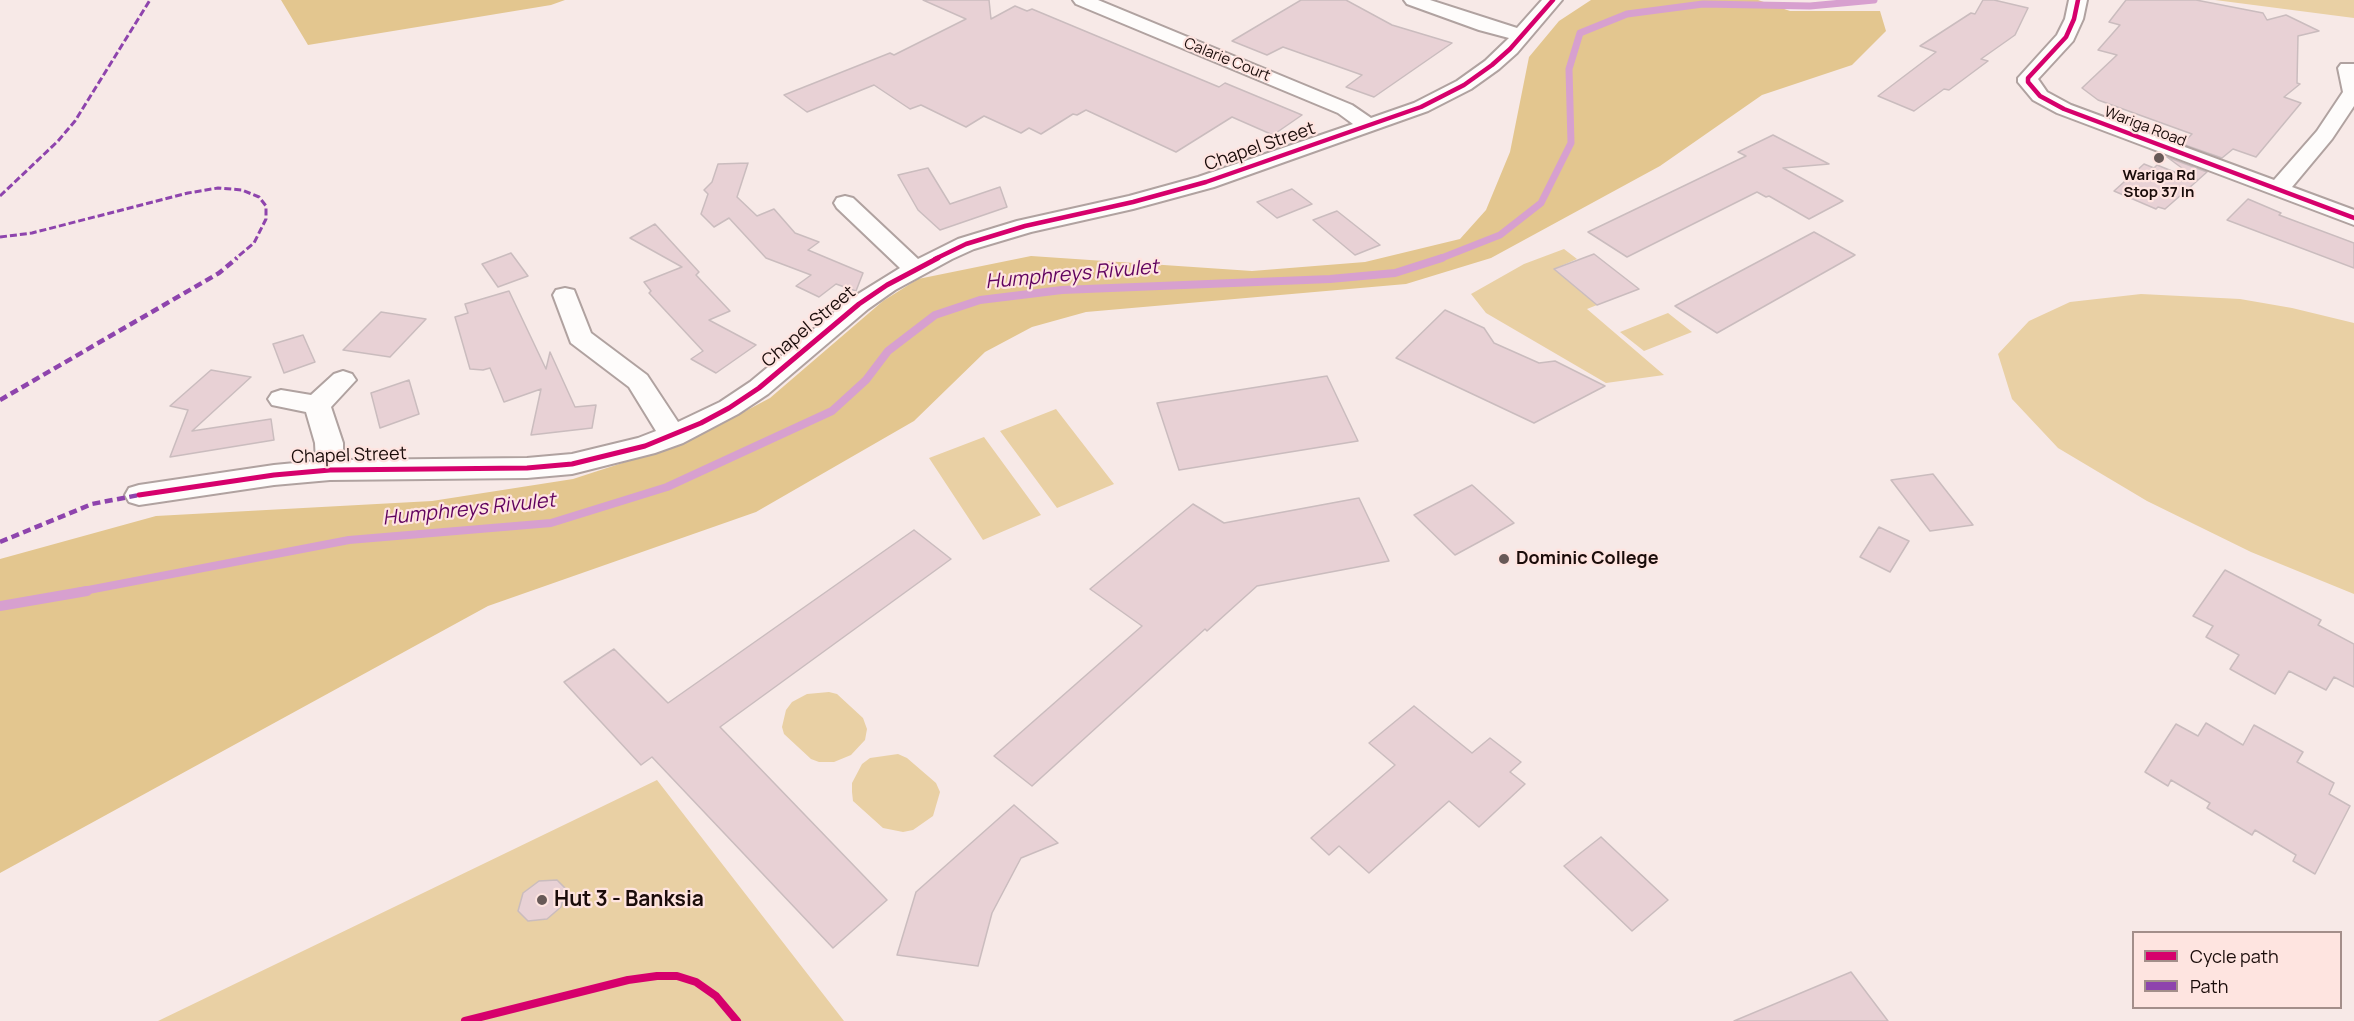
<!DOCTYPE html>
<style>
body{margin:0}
#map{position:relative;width:2354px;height:1021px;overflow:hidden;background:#f7e9e7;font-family:Manrope,sans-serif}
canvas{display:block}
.legend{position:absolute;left:2132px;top:931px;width:210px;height:78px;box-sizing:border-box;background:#fee4e0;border:2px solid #a38e8a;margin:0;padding:8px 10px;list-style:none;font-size:18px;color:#1a0c0a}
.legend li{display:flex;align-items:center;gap:12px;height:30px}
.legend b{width:30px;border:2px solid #a38e8a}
</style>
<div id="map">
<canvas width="2354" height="1021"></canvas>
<ul class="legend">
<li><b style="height:8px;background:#d6006c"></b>Cycle path</li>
<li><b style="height:8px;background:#8e44ad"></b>Path</li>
</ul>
</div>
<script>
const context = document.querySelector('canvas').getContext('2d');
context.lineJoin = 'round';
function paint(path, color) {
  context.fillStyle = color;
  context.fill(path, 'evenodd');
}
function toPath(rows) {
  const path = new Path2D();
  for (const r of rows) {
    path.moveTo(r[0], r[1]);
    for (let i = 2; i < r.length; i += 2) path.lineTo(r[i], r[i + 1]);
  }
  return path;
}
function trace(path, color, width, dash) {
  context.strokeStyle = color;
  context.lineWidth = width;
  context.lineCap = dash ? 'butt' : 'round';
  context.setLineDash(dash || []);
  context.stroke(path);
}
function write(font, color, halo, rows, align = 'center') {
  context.font = font + ' Manrope,sans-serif';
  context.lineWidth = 4.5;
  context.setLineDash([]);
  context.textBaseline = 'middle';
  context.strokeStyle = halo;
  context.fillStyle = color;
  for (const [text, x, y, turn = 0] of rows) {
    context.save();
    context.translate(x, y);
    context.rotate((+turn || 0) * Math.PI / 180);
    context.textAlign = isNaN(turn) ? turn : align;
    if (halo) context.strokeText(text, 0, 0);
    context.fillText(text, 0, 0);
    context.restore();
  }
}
const green = toPath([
 [2215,0,2354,0,2354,18],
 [1564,249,1577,259,1554,269,1597,305,1587,309,1664,375,1606,383,1486,313,1471,294,1524,264],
 [2141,294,2240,299,2292,308,2354,323,2354,594,2251,552,2147,501,2058,448,2012,399,1998,354,2029,321,2070,302],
 [1668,313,1692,332,1644,351,1620,332],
 [1056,409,1114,484,1057,508,1000,431],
 [984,437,1041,515,983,540,929,458],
 [829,692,837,694,863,718,867,729,865,740,851,755,834,762,819,762,811,759,784,734,782,727,786,710,792,702,807,694],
 [898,754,907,758,936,783,940,792,933,816,913,830,903,832,883,828,853,801,852,792,852,783,862,764,870,758],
 [657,780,844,1021,158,1021]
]);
const forest = toPath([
 [281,0,565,0,551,5,308,45],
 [1591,0,1758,0,1790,11,1880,11,1886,31,1852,65,1762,95,1660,166,1491,258,1406,284,1086,312,1032,327,985,352,914,421,756,512,488,606,0,873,0,559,156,516,432,501,573,479,687,442,770,398,883,301,918,279,1031,256,1252,271,1365,262,1460,239,1486,210,1510,152,1529,57,1559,21]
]);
const streamFar2 = toPath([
 [1439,259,1500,235,1541,203,1571,143,1569,69,1580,33,1627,14,1703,4,1810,6,1874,0]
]);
const streamFar1 = toPath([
 [78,592,349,540,551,523,667,487,832,411,866,380,888,351,935,315,980,300,1062,290,1330,279,1395,273,1442,258]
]);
const stream = toPath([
 [0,606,87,591]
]);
const building = toPath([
 [923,0,989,0,991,19,1015,6,1027,11,1032,9,1219,87,1225,83,1302,115,1273,135,1232,117,1176,152,1086,110,1077,115,1073,114,1041,134,1029,128,1021,133,984,116,966,127,921,105,910,109,874,85,807,112,784,95,890,53,894,55,966,19,923,0],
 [1301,0,1346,0,1392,25,1452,43,1374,97,1346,87,1362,75,1283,47,1267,55,1232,41,1301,0],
 [1983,0,1994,0,2028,8,2015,35,1981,59,1988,61,1949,90,1944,89,1914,111,1878,96,1936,52,1920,46,1971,13,1975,14,1983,0],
 [2126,0,2196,0,2263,13,2267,20,2286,15,2319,31,2298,36,2297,83,2300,84,2284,97,2301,103,2256,157,2233,149,2222,158,2182,144,2192,134,2098,100,2082,88,2117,55,2098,50,2120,25,2109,22,2126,0],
 [1773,135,1829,164,1783,168,1843,201,1809,219,1769,196,1766,197,1757,192,1627,257,1588,232,1746,156,1738,152,1773,135],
 [2167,157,2207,172,2198,180,2167,157],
 [748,163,737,197,757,216,774,209,795,233,819,242,808,250,863,273,856,291,836,284,819,297,796,286,811,275,766,258,729,218,714,227,701,214,708,194,704,190,712,182,718,164,748,163],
 [2144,164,2154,168,2157,165,2197,181,2165,209,2158,207,2156,209,2114,191,2144,164],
 [928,168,950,204,1000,187,1007,207,940,230,918,210,898,175,928,168],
 [1292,189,1312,204,1277,218,1257,202,1292,189],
 [2248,199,2281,213,2279,215,2354,243,2354,268,2227,220,2248,199],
 [1337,211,1380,245,1355,255,1313,220,1337,211],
 [655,224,699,272,696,275,730,311,709,320,756,345,716,373,691,359,703,351,649,293,651,291,644,282,682,267,630,238,655,224],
 [1814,232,1855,255,1717,333,1675,306,1814,232],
 [511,253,528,276,498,287,482,264,511,253],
 [1594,254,1639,289,1597,305,1554,269,1594,254],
 [509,291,546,369,550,352,575,407,596,405,592,428,531,435,541,389,504,402,490,368,483,370,470,369,455,317,468,313,465,304,509,291],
 [1445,310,1484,328,1494,343,1539,363,1555,361,1605,386,1534,423,1396,358,1445,310],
 [381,312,426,319,390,357,343,350,381,312],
 [303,335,315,362,284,373,273,344,303,335],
 [211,370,251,377,192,431,271,419,274,440,170,457,188,410,170,406,211,370],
 [1327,376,1358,441,1179,470,1157,403,1327,376],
 [409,380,419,414,380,428,371,393,409,380],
 [1933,474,1973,525,1930,531,1891,480,1933,474],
 [1472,485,1514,523,1455,555,1414,515,1472,485],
 [1359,498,1389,561,1257,586,1207,631,1205,629,1032,786,994,756,1142,626,1090,589,1193,504,1224,523,1359,498],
 [1879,527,1909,541,1890,572,1860,557,1879,527],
 [914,530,951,559,720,727,887,900,833,948,652,757,641,765,564,682,614,649,668,703,914,530],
 [2225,570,2321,620,2318,625,2354,644,2354,687,2334,677,2326,690,2289,671,2275,694,2230,669,2239,655,2206,637,2213,626,2193,616,2225,570],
 [1414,706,1472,753,1490,738,1521,762,1510,772,1525,784,1479,827,1449,801,1369,873,1339,846,1329,855,1311,838,1395,765,1369,743,1414,706],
 [2206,723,2243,745,2254,725,2303,752,2297,762,2334,783,2329,794,2350,806,2315,874,2293,861,2296,855,2255,830,2252,835,2207,808,2210,803,2171,780,2168,786,2145,772,2176,724,2198,736,2206,723],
 [1014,805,1058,843,1021,858,992,913,978,966,897,955,916,892,1014,805],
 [1601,837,1668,900,1632,931,1564,866,1601,837],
 [557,880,566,889,561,907,547,919,528,921,518,911,523,893,539,881,557,880],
 [1851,972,1888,1021,1734,1021,1851,972]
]);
const minor = toPath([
 [1073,0,1098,0,1352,105,1371,118,1414,103,1457,81,1485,61,1509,38,1479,30,1407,4,1404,0,1430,0,1517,28,1542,0,1562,0,1517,53,1499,69,1471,89,1428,111,1214,187,1133,209,1031,232,974,249,952,259,895,290,868,309,768,394,738,414,683,443,655,453,572,474,527,478,330,480,274,485,139,505,129,502,125,495,129,488,139,485,274,465,316,461,315,443,306,412,272,405,268,399,272,393,281,390,311,395,334,374,343,371,352,374,356,380,331,407,343,443,343,460,527,458,572,454,638,438,656,431,629,387,571,343,553,295,556,290,565,288,574,290,591,333,647,375,678,422,720,402,750,382,850,299,900,268,837,208,834,203,837,198,845,196,853,198,918,259,958,239,1017,221,1129,196,1198,177,1353,124,1338,113,1076,4,1073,0],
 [2069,0,2087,0,2083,19,2073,41,2038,79,2047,92,2071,105,2274,180,2317,131,2343,92,2338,68,2341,64,2354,64,2354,106,2332,139,2292,187,2354,210,2354,225,2057,113,2033,100,2018,82,2018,78,2057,35,2065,19,2069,0]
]);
const quietFar1 = toPath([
 [0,196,58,141,75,121,150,0],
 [0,237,32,233,188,193,218,188,242,190,259,197,266,206,266,219,254,243,235,259]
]);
const quiet = toPath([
 [0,400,219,273,237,258],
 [0,542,92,504,139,495]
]);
const cyclewayFar2 = toPath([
 [2078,0,2074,19,2066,37,2028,78,2028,82,2040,96,2064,109,2354,218],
 [935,259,966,244,1025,226,1133,202,1206,182,1421,107,1464,85,1492,65,1510,49,1553,0]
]);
const cyclewayFar1 = toPath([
 [139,495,274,475,330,470,527,468,572,464,645,446,701,423,729,408,759,388,859,304,887,285,938,258]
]);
const cycleway = toPath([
 [465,1021,628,980,657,976,677,976,696,982,716,996,737,1021]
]);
const markers = [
 [2159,158,6,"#675957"],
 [1504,559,6,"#675957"],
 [542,900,6,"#675957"]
];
const farStreetnames = [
 ["Calarie Court",1227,60,22],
 ["Wariga Road",2145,127,21]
];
const farPoinames = [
 ["Wariga Rd",2159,176],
 ["Stop 37 In",2159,193]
];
const streetNames = [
 ["Chapel Street",1260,147,-19],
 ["Chapel Street",809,327,-40],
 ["Chapel Street",349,456,-2]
];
const poiNames = [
 ["Dominic College",1516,559]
];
const waterNames = [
 ["Humphreys Rivulet",1072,275,-5],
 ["Humphreys Rivulet",469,510,-6]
];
const nearPoinames = [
 ["Hut 3 - Banksia",554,900]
];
paint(green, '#e9d0a4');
paint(forest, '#e3c68f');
trace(streamFar2, '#d7a0cf', 7);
trace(streamFar1, '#d7a0cf', 8);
trace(stream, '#d7a0cf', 10);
paint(building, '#e8d1d5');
trace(building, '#cabcbe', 1.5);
trace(minor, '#b0a2a0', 4);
paint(minor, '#fefcfb');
trace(quietFar1, '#8e44ad', 3, [7, 3]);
trace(quiet, '#8e44ad', 4.5, [8, 4.5]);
trace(cyclewayFar2, '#d6006c', 4.5);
trace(cyclewayFar1, '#d6006c', 5);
trace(cycleway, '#d6006c', 8);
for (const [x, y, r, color] of markers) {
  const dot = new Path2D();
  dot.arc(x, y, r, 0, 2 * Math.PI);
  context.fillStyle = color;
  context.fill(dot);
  trace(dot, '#fee4e0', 2);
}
write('15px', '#1a0c0a', '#fee4e0', farStreetnames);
write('bold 15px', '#1a0c0a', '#fee4e0', farPoinames);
write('18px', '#1a0c0a', '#fee4e0', streetNames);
write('bold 18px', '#1a0c0a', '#fee4e0', poiNames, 'left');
write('italic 20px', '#60025e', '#fee4e0', waterNames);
write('bold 21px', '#1a0c0a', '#fee4e0', nearPoinames, 'left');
</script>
